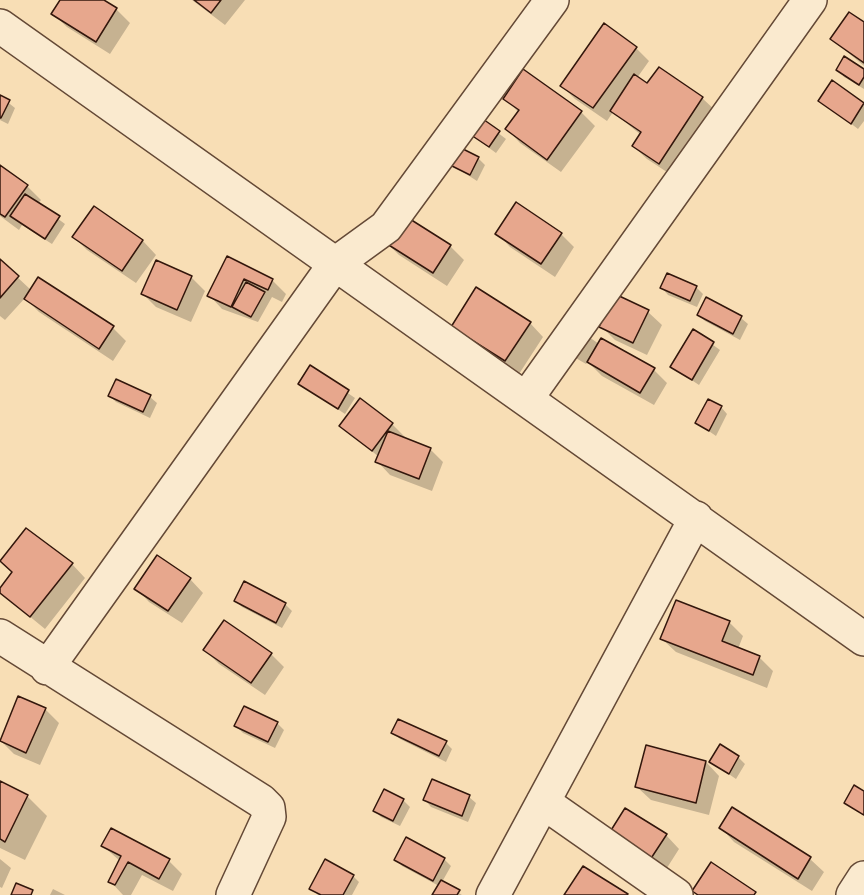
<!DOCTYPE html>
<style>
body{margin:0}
canvas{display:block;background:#f8deb5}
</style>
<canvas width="864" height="895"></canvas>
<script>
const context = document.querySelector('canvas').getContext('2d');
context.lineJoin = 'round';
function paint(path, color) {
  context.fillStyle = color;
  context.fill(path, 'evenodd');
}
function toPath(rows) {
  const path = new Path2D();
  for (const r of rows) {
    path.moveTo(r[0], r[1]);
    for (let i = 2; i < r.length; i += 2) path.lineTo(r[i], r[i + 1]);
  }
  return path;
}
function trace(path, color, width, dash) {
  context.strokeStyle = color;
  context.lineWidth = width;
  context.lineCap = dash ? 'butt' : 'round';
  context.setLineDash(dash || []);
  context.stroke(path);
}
const shadow = toPath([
 [62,0,101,0,116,9,130,23,110,54,67,27,53,14],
 [192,0,245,0,225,25],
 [864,24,864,66,832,39],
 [636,48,649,61,637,78,648,85,702,98,716,111,673,176,647,159,633,146,641,135,613,112,607,121,575,99,562,86],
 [838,70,864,71,864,89,844,77],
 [524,71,581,112,595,126,561,172,520,143,507,129,519,113,505,98],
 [832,83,864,105,864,121,858,129,820,100],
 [0,96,15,108,8,124,0,120],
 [480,119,506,139,496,153,477,139],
 [478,158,485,165,477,181,452,165],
 [0,167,27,186,41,200,38,204,65,224,52,244,22,225,19,230,0,216],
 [94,208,143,241,156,255,136,283,87,250,74,237],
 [497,233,561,234,574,247,555,277,510,247],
 [386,242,450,246,464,260,447,286,399,255],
 [227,258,272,280,286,294,282,302,272,297,258,322,222,309,209,295],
 [0,261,31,290,113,328,126,341,113,361,39,312,25,298,5,320,0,316],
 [191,277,205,291,191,322,156,307,143,294],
 [696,287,703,294,697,307,668,295,662,288],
 [706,299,741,318,748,324,740,340,705,321,698,315],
 [648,312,662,325,647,355,615,340,601,326],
 [530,323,543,337,519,374,453,327],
 [575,327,599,344,654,370,667,383,654,405,602,376,588,362,586,364,569,354],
 [694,331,720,350,699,385,672,367],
 [310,367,355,398,345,414,300,384],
 [110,396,150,397,157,403,150,418,116,402],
 [721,407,727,414,716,436,697,423],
 [392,424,405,437,404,439,430,449,443,462,432,491,390,475,377,461,379,457,341,426],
 [1,562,72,564,85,578,45,629,0,592,13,573],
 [190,579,203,593,182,623,149,602,136,588],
 [236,601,285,604,292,611,282,628,242,607],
 [729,622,743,636,738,649,759,657,773,671,767,688,676,652,662,639],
 [205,650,271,654,284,667,265,695,219,664],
 [19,698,45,709,59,723,40,765,14,754,0,740],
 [277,723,284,730,275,748,243,733,236,726],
 [393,733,446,743,452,749,446,762,400,739],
 [738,757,745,764,736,779,711,762],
 [706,762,719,776,709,815,651,800,637,787],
 [432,781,469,797,476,803,468,822,431,807,425,800],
 [0,783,27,796,47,816,25,860,0,848],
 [384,791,403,800,410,807,400,826,381,817,375,811],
 [733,809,810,859,824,872,812,891,734,842,721,828],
 [666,835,679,849,658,882,618,856],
 [103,846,169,861,182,874,173,891,142,875,131,895,123,895,110,881,120,861],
 [0,859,11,868,2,888,0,887],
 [396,859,444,859,451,866,442,882,462,895,434,895,439,886,402,866],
 [353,876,359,882,352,895,318,895,311,888],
 [53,889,65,895,50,895]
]);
const building = toPath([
 [60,0,104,0,117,8,96,42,51,14,60,0],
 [194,0,221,0,211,13,194,0],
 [849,12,864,22,864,63,830,39,849,12],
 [604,23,637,47,593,108,560,86,604,23],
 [844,56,864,69,864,77,859,85,836,70,844,56],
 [659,67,703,97,659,164,632,146,641,132,610,111,634,74,647,83,659,67],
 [523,69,582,111,547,160,505,129,519,110,503,99,523,69],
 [832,80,864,103,851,124,818,101,832,80],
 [0,95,10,100,1,118,0,118,0,95],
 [480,117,500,131,489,147,468,133,480,117],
 [459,147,479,157,470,175,450,165,459,147],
 [0,165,28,185,5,217,0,214,0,165],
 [25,194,60,216,45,239,10,216,25,194],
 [516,202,562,233,541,264,495,234,516,202],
 [94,206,143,240,122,271,72,237,94,206],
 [402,214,451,245,433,273,384,242,402,214],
 [227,256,273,279,268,290,244,279,231,307,207,296,227,256],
 [0,259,19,276,0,298,0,259],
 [156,260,192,276,177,310,141,294,156,260],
 [667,273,697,286,690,301,660,288,667,273],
 [38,277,114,326,99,349,24,299,38,277],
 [246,282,265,292,251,317,232,307,246,282],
 [476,287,531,322,505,361,451,327,476,287],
 [615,294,649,310,633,343,599,327,615,294],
 [706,297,742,316,733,334,697,315,706,297],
 [693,329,714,342,692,380,670,367,693,329],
 [601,338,655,368,640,393,587,362,601,338],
 [310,365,349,390,338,409,298,384,310,365],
 [116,379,151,395,143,412,108,396,116,379],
 [360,398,393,423,372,451,339,426,360,398],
 [708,399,722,406,709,431,695,423,708,399],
 [388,431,431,448,419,479,375,462,388,431],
 [26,528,73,563,30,617,0,593,0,588,12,572,0,561,26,528],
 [157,555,191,578,168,611,134,589,157,555],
 [244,581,286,603,276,623,234,601,244,581],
 [676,600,730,621,722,641,760,656,753,675,660,639,676,600],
 [224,620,272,653,251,683,203,650,224,620],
 [18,696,46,708,26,753,0,741,18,696],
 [244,706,278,722,268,742,234,726,244,706],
 [398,719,447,741,439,756,391,733,398,719],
 [720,744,739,756,729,774,709,762,720,744],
 [646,745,706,761,696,803,635,787,646,745],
 [432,779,470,795,462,816,423,800,432,779],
 [0,781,28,795,5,842,0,839,0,781],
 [854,785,864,791,864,815,844,803,854,785],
 [384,789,404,799,393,821,373,811,384,789],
 [732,807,811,857,798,879,719,828,732,807],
 [625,808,667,834,644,869,603,843,625,808],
 [111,828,170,859,159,879,128,862,115,885,108,882,121,856,101,846,111,828],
 [406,837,445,858,433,881,394,860,406,837],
 [325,859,354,875,343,895,321,895,309,889,325,859],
 [711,862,756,892,754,895,698,895,692,891,711,862],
 [583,866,628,894,627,895,564,895,583,866],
 [441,880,460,890,457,895,432,895,441,880],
 [16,883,33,890,31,895,11,895,16,883]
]);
const minor = toPath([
 [0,26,864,639],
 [526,399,810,0],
 [0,636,261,801,268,808,269,817,233,895],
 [47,668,335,264,386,227,552,0],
 [543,802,676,895],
 [493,895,696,518],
 [853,895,864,878]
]);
paint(shadow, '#0003');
paint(building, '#e7a78d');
trace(building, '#33170c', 1.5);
trace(minor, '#644936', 36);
trace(minor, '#faeacf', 33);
</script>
